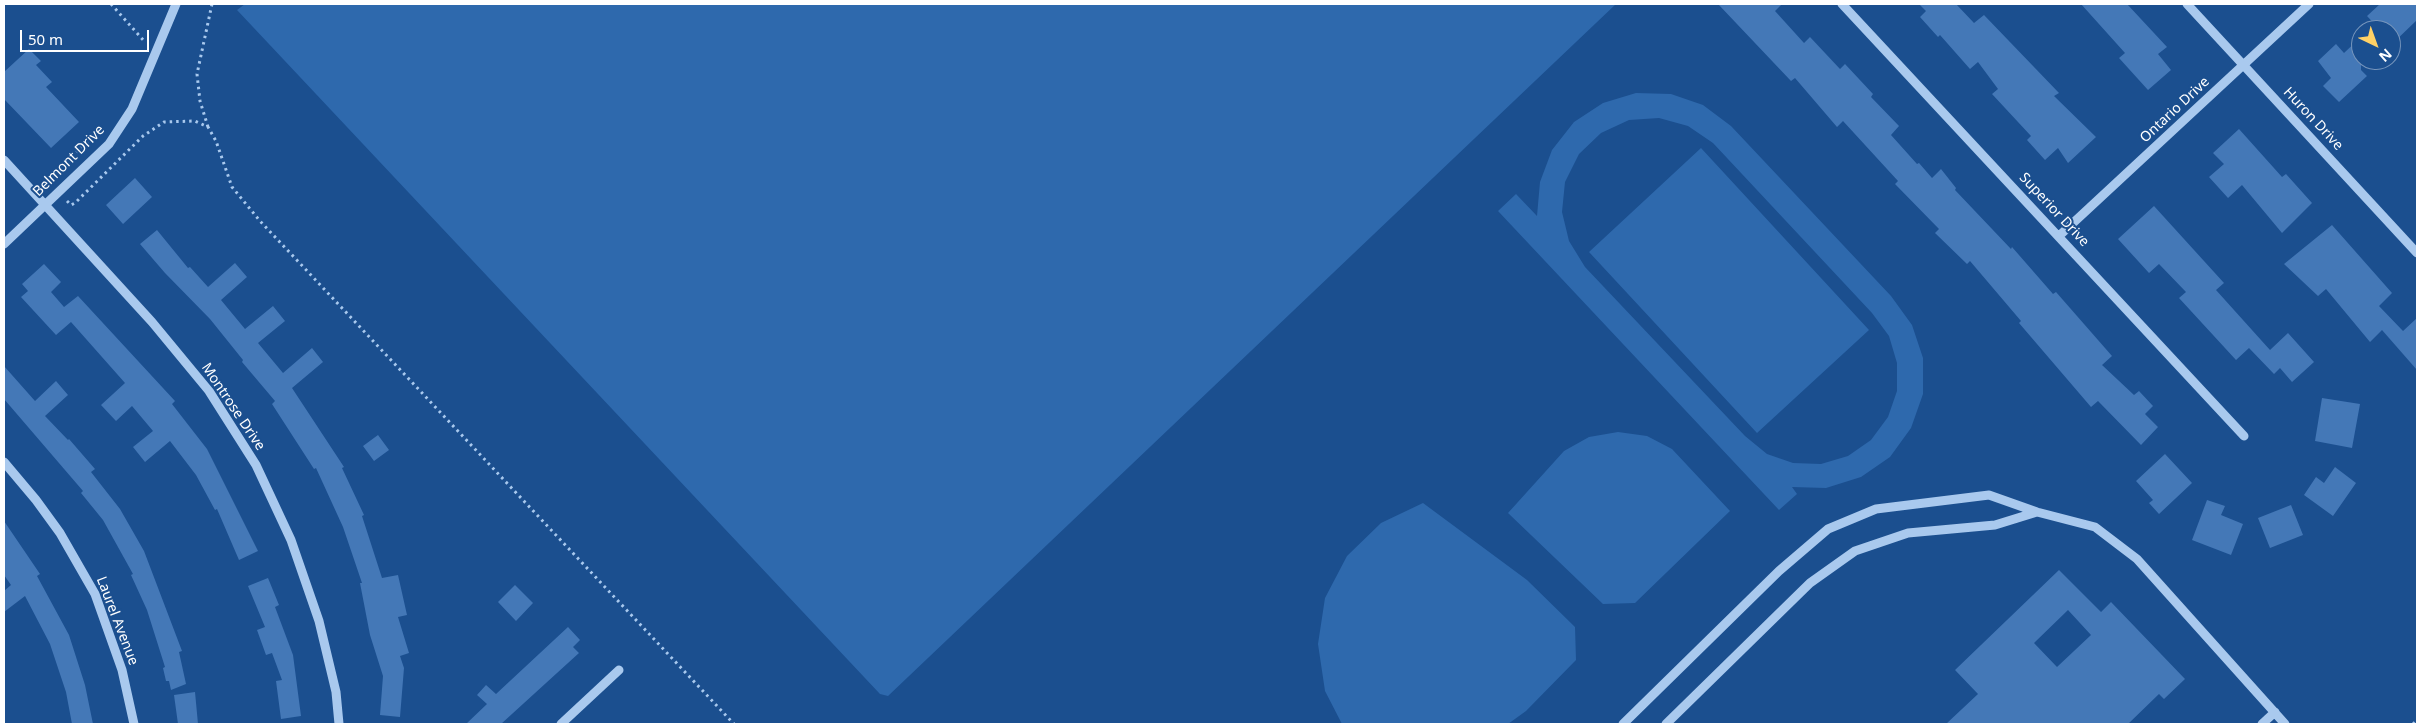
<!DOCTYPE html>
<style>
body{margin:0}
#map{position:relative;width:2421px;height:728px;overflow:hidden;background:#1b4f8f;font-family:"Noto Sans",sans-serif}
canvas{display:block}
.frame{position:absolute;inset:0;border:5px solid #fff;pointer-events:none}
.north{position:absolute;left:2351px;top:20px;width:50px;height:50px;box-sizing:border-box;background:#1b4f8f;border:1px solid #7695bc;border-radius:50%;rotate:138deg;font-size:14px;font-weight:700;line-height:20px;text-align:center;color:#fff}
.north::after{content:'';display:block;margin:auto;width:18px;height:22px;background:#ffd166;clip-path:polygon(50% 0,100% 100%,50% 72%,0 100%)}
.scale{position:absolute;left:20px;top:30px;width:129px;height:22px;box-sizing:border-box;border:2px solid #fff;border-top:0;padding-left:6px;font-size:15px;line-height:18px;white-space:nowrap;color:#fff;-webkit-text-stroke:4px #1b4f8f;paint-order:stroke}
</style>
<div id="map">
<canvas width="2421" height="728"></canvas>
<div class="frame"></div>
<div class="north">N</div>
<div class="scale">50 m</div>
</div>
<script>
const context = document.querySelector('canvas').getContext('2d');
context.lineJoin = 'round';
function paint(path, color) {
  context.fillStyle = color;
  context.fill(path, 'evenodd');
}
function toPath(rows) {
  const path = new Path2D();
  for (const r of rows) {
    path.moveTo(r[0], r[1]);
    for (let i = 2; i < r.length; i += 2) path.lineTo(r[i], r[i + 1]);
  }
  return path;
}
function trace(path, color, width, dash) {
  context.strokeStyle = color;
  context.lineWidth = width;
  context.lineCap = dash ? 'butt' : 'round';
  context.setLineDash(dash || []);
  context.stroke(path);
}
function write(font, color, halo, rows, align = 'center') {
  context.font = font + ' "Noto Sans",sans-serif';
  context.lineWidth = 4;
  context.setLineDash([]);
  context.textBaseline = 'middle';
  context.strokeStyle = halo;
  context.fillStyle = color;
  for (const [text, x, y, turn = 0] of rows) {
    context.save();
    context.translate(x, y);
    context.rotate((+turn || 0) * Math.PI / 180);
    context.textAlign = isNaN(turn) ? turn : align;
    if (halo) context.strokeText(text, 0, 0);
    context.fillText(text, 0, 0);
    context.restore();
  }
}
const green = toPath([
 [245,4,1616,4,888,696,880,694,237,10],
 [1636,93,1671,94,1703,105,1731,126,1891,296,1912,325,1923,358,1923,394,1911,428,1890,457,1861,477,1826,488,1792,487,1797,494,1779,510,1498,211,1516,194,1537,216,1540,182,1552,150,1574,122,1603,103],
 [1659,118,1688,126,1713,143,1872,313,1889,336,1897,363,1897,391,1888,417,1871,440,1848,456,1821,464,1793,463,1767,454,1745,436,1585,267,1569,241,1562,212,1565,182,1579,154,1601,133,1629,120],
 [1701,148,1869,330,1757,433,1589,252],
 [1618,432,1647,436,1672,449,1730,511,1635,603,1603,604,1508,513,1564,451,1589,437],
 [1423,503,1527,580,1575,627,1576,660,1526,711,1508,724,1342,724,1325,691,1318,644,1325,598,1347,556,1381,523]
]);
const building = toPath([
 [1718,4,1782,4,1775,11,1804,43,1810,37,1840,69,1845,64,1873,94,1871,97,1899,126,1891,135,1917,164,1919,163,1932,178,1941,169,1956,188,1955,190,2011,249,2012,247,2053,294,2056,292,2112,356,2102,365,2134,395,2139,391,2153,406,2145,414,2158,427,2141,445,2098,401,2091,407,2019,323,2021,321,1970,261,1967,264,1935,233,1939,229,1895,184,1898,181,1843,121,1837,127,1795,78,1791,81],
 [1919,4,1956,4,1974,23,1984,15,2059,93,2054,96,2096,137,2068,163,2058,148,2045,160,2027,140,2031,136,1992,94,1998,89,1978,62,1970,69,1940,35,1938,37,1920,17,1926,11],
 [2081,4,2127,4,2167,47,2158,54,2171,70,2148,90,2119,58,2125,53],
 [2380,4,2417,4,2417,20,2391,45,2391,30,2380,30,2367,16],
 [2361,37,2361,70,2367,76,2339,102,2323,86,2331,78,2318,61,2336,44,2344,53],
 [29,49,41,61,36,65,52,82,46,87,79,122,51,148,4,99,4,72],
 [2239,129,2282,177,2286,174,2312,203,2282,233,2242,185,2228,198,2209,177,2224,164,2213,153],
 [135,178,152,197,123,224,106,205],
 [2154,206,2224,283,2216,290,2270,350,2288,333,2314,362,2292,382,2280,368,2274,374,2249,348,2236,360,2179,298,2186,292,2159,264,2149,273,2118,239],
 [2332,225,2392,293,2379,306,2403,331,2417,318,2417,370,2382,330,2370,342,2326,289,2318,296,2284,264],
 [157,230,188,268,190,267,208,287,235,263,247,277,221,300,245,329,273,306,285,321,258,343,283,373,312,348,323,362,292,388,344,467,342,468,364,515,362,516,382,578,398,575,407,615,398,617,409,653,400,656,404,668,400,717,380,715,383,676,370,635,360,583,362,583,343,527,316,468,314,469,272,404,275,401,242,362,243,360,210,319,165,273,140,244],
 [44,264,61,282,51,292,64,307,78,296,175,401,172,404,207,449,258,551,239,560,217,509,215,510,196,475,170,441,145,462,133,447,153,431,132,406,116,421,101,405,125,383,71,322,56,335,21,297,28,291,22,284],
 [4,366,35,401,56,381,68,395,45,416,68,440,69,439,95,469,91,472,120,509,144,551,182,651,179,652,186,684,171,690,169,681,166,681,163,668,165,667,147,610,131,575,133,574,103,520,81,493,83,491,4,399],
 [2322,398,2360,404,2352,448,2315,441],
 [378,435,389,450,374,461,363,446],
 [2165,454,2192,483,2159,514,2149,503,2153,500,2136,481],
 [2335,467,2356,483,2333,516,2304,495,2316,477,2324,483],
 [2207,500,2225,506,2221,515,2243,524,2231,555,2192,540],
 [2291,505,2303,535,2270,548,2258,518],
 [4,521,40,574,37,576,69,635,85,685,93,724,72,724,66,692,50,644,25,596,4,612,4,591,11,585,4,575],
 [2059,570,2101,612,2111,602,2185,679,2164,699,2159,694,2128,724,1946,724,1978,694,1955,670],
 [2068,610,2091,635,2057,667,2034,643],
 [268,578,279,605,275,607,293,655,301,716,281,719,276,681,282,680,272,653,266,655,257,630,265,627,248,586],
 [515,585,533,603,516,621,498,602],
 [568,627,580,640,573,647,579,653,557,673,501,724,466,724,487,704,477,695,486,685,496,694],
 [195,692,198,724,178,724,174,695]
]);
const path = toPath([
 [111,4,145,42],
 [208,127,200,101,197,74,212,4],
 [50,184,47,180,103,127],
 [67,201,71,205,75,203,143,136,164,122,195,121,208,127,216,141,232,187,260,221,734,724],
 [2413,724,2417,720]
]);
const minor = toPath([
 [1842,4,2244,436],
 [2187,4,2417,253],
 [4,160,152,322,209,391,256,465,291,540,319,621,336,692,339,724],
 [2059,236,2309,4],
 [4,244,109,144,132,109,176,4],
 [4,462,36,500,60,533,95,594,122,670,134,724],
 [561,724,619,670],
 [1623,724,1779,571,1828,529,1876,509,1989,495,2037,512,2095,527,2137,559,2285,724],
 [1666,724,1810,583,1855,551,1908,533,1995,525,2037,512],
 [2262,724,2275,712]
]);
const streetNames = [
 ["Ontario Drive",2175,110,-43],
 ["Huron Drive",2313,119,47],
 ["Belmont Drive",69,161,-45],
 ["Superior Drive",2054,210,47],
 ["Montrose Drive",233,407,56],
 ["Laurel Avenue",117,621,69]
];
paint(green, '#2e69ad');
paint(building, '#4478b7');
trace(path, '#a9c9ee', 3, [2.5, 4]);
trace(minor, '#a9c9ee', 9);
write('14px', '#fff', '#1b4f8f', streetNames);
</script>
